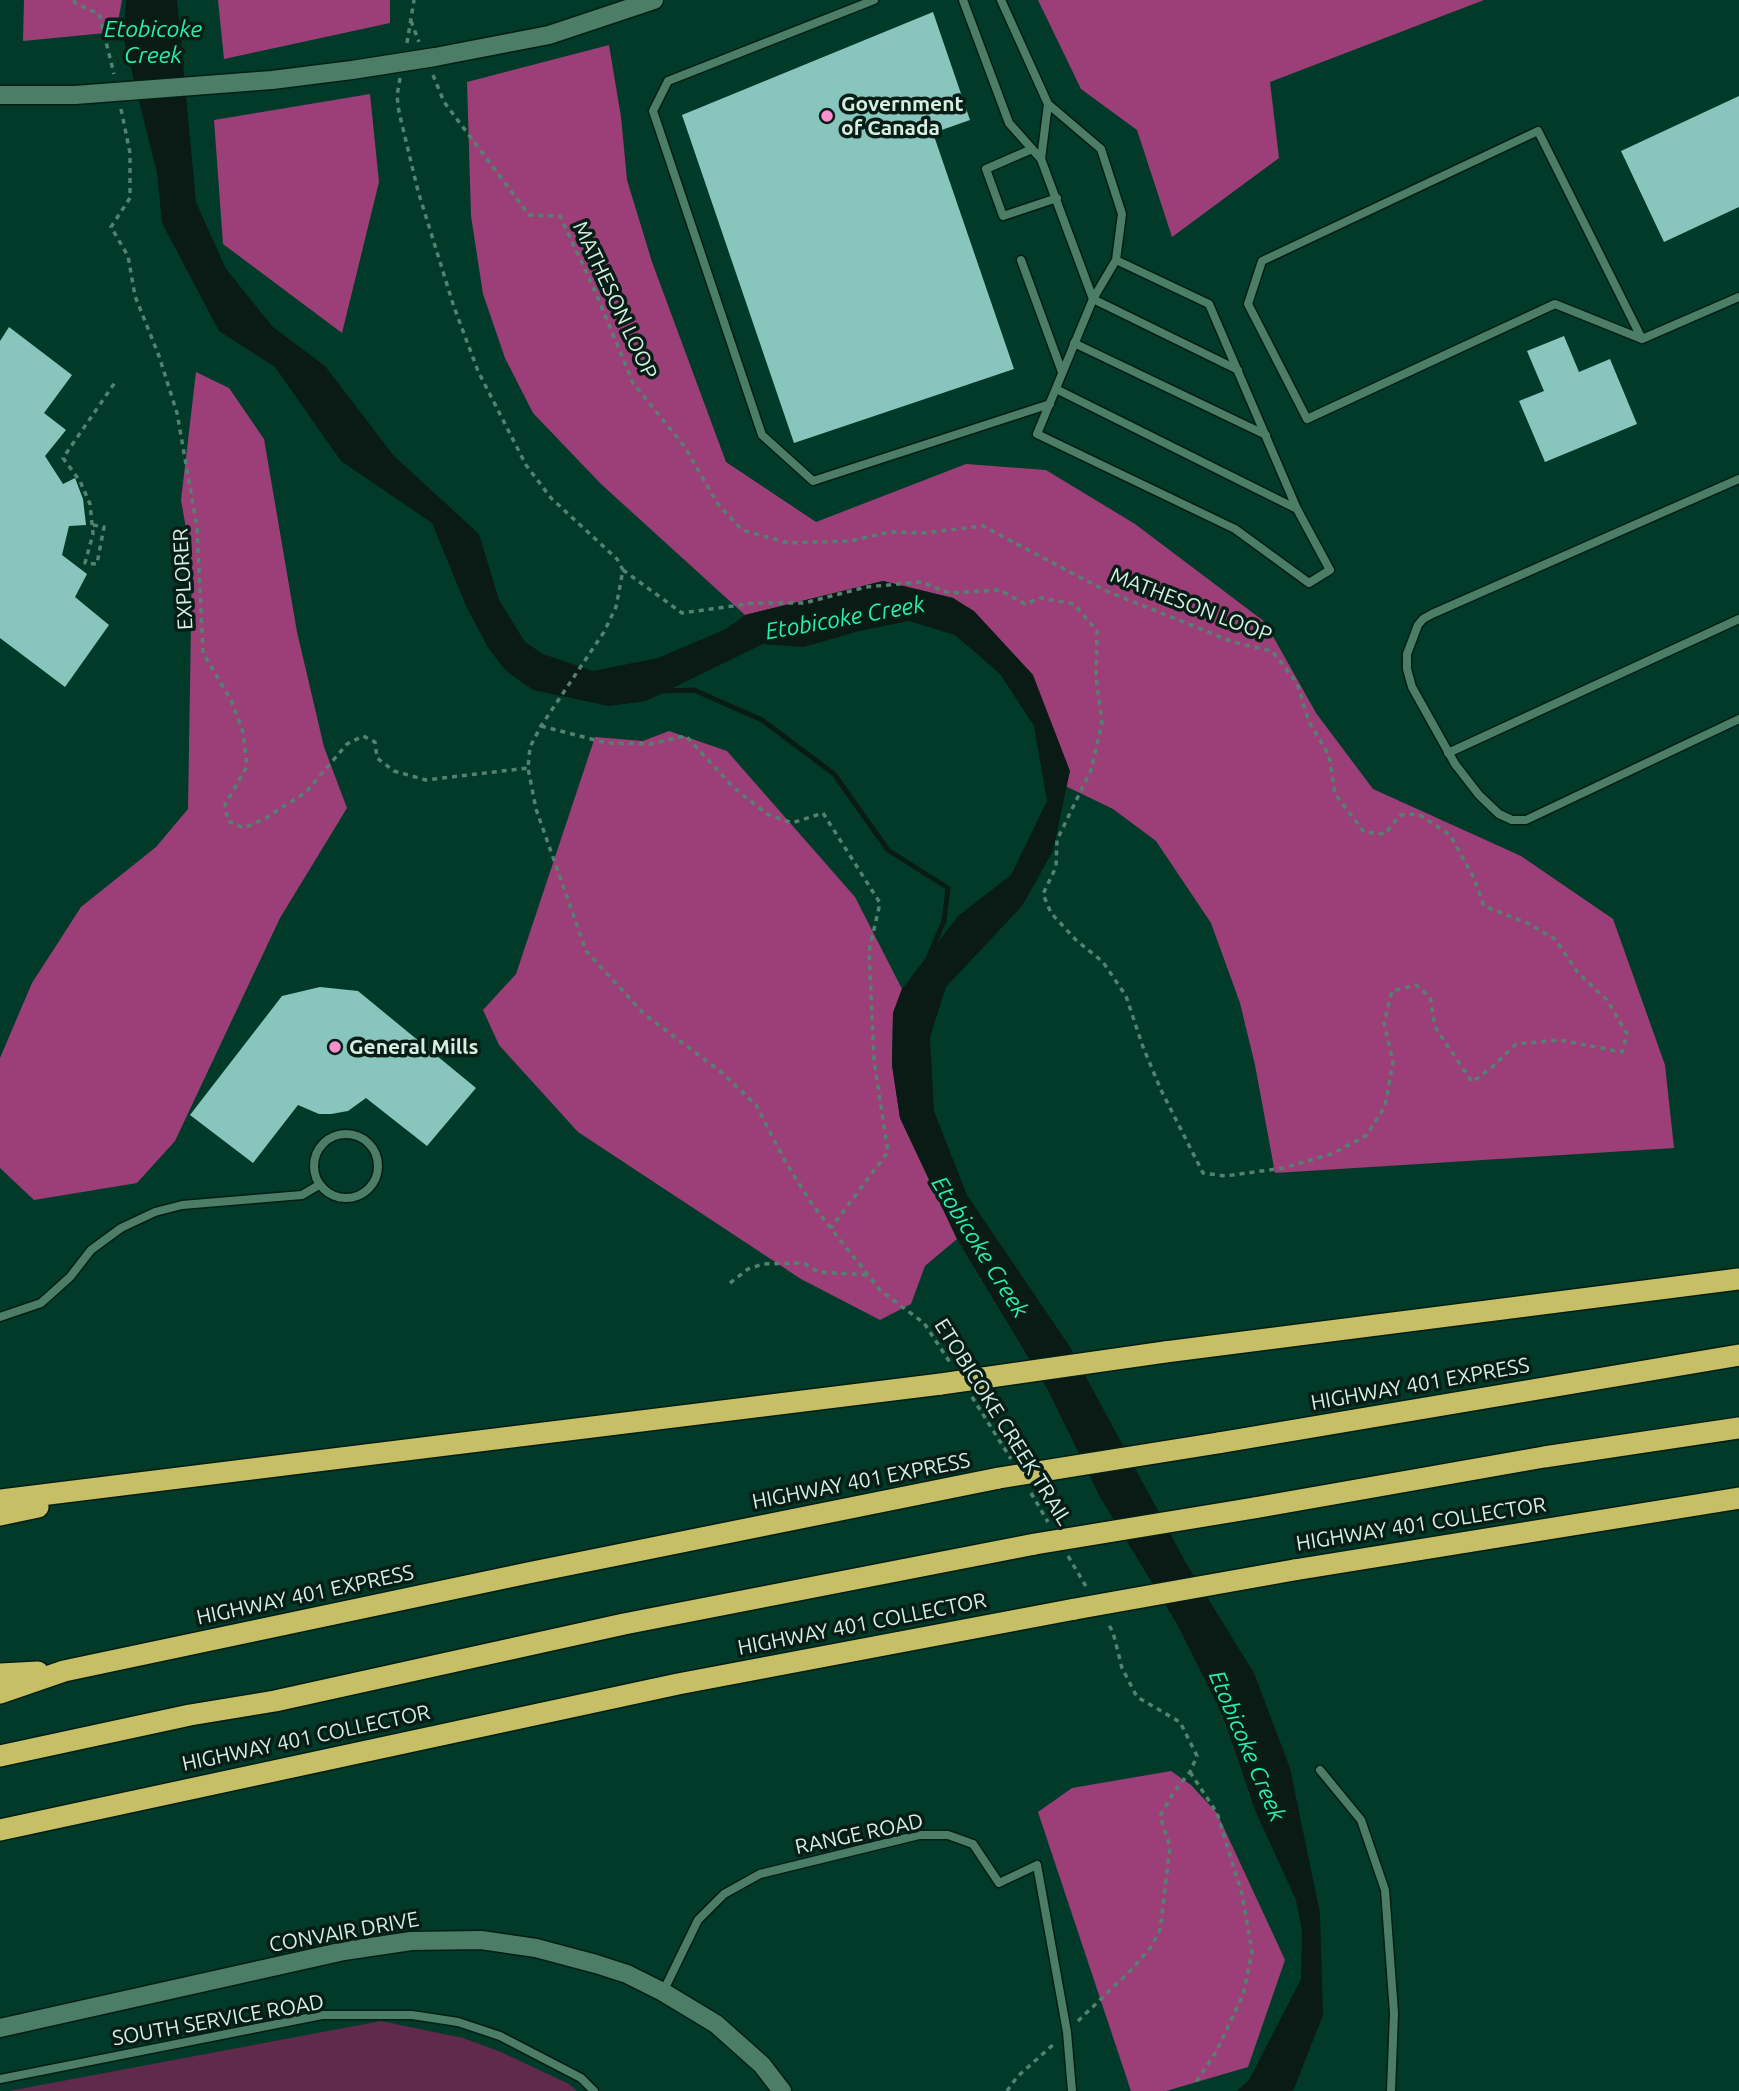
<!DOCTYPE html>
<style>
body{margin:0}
canvas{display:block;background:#013a28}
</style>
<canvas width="1739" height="2091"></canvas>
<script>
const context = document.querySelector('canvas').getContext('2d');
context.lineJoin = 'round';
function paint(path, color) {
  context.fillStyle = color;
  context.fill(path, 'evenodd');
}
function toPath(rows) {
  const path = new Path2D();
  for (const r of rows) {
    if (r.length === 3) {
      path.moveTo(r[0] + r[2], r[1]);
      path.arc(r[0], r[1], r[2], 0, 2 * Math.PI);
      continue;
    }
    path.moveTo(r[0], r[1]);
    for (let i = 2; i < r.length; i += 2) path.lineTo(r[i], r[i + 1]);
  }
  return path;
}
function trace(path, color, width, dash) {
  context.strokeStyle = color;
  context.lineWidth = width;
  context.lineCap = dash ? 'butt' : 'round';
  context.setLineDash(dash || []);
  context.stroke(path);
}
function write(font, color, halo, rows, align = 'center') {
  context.font = font + ' Ubuntu,sans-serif';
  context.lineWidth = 7;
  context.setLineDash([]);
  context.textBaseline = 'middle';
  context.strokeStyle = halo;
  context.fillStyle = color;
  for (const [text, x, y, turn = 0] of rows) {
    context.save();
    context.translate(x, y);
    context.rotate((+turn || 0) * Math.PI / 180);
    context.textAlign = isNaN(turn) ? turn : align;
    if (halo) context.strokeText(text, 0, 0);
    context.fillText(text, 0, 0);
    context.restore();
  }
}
const green = toPath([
 [381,2021,463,2038,501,2052,569,2084,577,2091,9,2091]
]);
const forest = toPath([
 [24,0,122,0,116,32,23,41],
 [218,0,390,0,390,23,224,59],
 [1038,0,1484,0,1270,82,1279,158,1172,237,1137,130,1081,89],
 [609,45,621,117,627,180,652,262,726,462,816,522,966,464,1046,470,1135,524,1265,622,1316,713,1373,789,1521,856,1613,919,1665,1065,1674,1148,1275,1173,1255,1065,1240,1003,1211,923,1156,841,1113,809,1053,780,1033,675,974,612,953,598,883,581,745,615,601,484,533,413,505,358,483,294,471,216,467,82],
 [370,94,379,182,342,333,223,244,214,120],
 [196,372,229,388,264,439,297,632,324,747,347,808,280,918,175,1141,137,1183,34,1200,0,1168,0,1058,32,983,81,907,156,847,188,809,192,563,181,500],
 [669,731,727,751,855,897,902,989,893,1013,892,1065,900,1118,957,1239,925,1266,911,1304,880,1320,801,1279,578,1132,499,1045,483,1010,516,974,595,737,643,741],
 [1171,1771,1191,1785,1217,1813,1285,1960,1248,2067,1166,2091,1131,2091,1038,1812,1072,1788]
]);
const water = toPath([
 [126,0,177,0,196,202,226,269,273,327,325,366,394,456,479,534,499,600,525,642,543,654,593,671,658,658,726,629,745,615,883,581,953,598,974,611,1033,675,1070,771,1053,851,1022,906,946,987,930,1037,934,1111,967,1195,1070,1347,1186,1563,1254,1673,1290,1768,1320,1913,1323,2015,1294,2089,1291,2091,1237,2091,1249,2080,1301,1979,1302,1931,1296,1900,1255,1810,1223,1716,1177,1624,1100,1497,1048,1390,957,1239,900,1118,892,1065,893,1013,902,989,958,916,1011,875,1047,801,1034,726,1000,674,955,635,909,621,859,631,804,647,763,644,646,701,609,706,533,690,506,671,489,649,466,606,432,523,341,461,275,367,219,331,162,223,157,173,124,40]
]);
const stream = toPath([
 [659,691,694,690,762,720,834,774,888,850,948,888,944,921,929,956]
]);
const building = toPath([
 [933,12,970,120,933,133,1014,369,794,443,682,115],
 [1739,96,1739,207,1664,242,1621,151],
 [9,327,72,375,44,413,66,430,45,456,63,484,75,478,83,499,86,525,69,526,62,555,87,574,75,597,109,625,65,687,0,638,0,341],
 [1564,336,1579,372,1610,359,1637,424,1545,462,1519,401,1544,391,1527,351],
 [320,987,358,991,476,1088,427,1146,366,1098,348,1111,331,1114,319,1114,298,1105,253,1163,190,1115,282,996]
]);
const path = toPath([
 [74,0,75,3,99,14,114,74],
 [411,21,419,42],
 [407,43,414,0],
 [433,75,444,102,529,215,560,216,595,291,633,383,685,447,717,503,742,530,788,543,850,541,890,532,923,533,983,526,1104,590,1233,642,1272,651,1297,683,1309,722,1329,755,1335,794,1364,832,1385,834,1400,815,1418,814,1450,835,1474,878,1484,906,1527,923,1555,939,1578,973,1607,1000,1627,1034,1622,1052,1560,1040,1516,1044,1490,1069,1472,1082,1435,1027,1430,997,1416,985,1392,991,1384,1023,1393,1062,1385,1106,1367,1135,1334,1153,1284,1168,1225,1176,1203,1173,1161,1090,1143,1047,1126,996,1103,962,1076,940,1051,913,1043,894,1056,867,1057,840,1091,770,1102,723,1096,677,1097,631,1074,604,1041,598,1025,604,1000,590,949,593,921,582,866,587,804,603,755,603,682,613,623,570],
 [400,78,397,96,399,112,418,191,454,307,478,371,526,465,551,498,617,559,623,570,616,607,604,632,541,726,530,747,528,768,536,809,586,951,644,1014,721,1072,756,1105,786,1163,814,1207,880,1290,924,1323,951,1364],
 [121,109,130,153,130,198,111,227,128,256,135,296,159,356,177,413,197,527,203,653,231,700,243,732,247,766,225,805,228,821,244,828,266,818,306,792,347,744,363,736,375,742,377,758,394,771,426,780,528,768],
 [93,525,104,527,97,564,85,563,93,534,90,504,80,481,63,458,116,381],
 [541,726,607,743,650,744,686,736,733,787,767,814,792,823,823,813,880,903,869,951,874,1061,888,1152,831,1228],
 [730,1283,748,1269,763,1264,804,1263,818,1272,867,1275],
 [972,1397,1011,1459],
 [1031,1493,1048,1522],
 [1068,1556,1087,1588],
 [1190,1772,1217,1813,1242,1894,1252,1952,1243,1995,1216,2052,1196,2082],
 [1078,2021,1130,1971,1151,1947,1160,1930,1170,1847,1160,1816,1174,1792,1190,1772,1197,1756,1180,1722,1137,1697,1122,1668,1113,1632,1107,1622],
 [1007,2091,1017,2077,1055,2043]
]);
const lane = toPath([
 [874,0,668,81,653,111,762,435,813,481,1050,404],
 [963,0,1009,123,1041,159,1093,299,1037,434,1235,529,1309,583,1330,570,1297,509,1209,304,1116,260,1093,299],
 [1001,0,1048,104,1041,159],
 [1048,104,1101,149,1122,214,1116,260],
 [1032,149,986,169,1003,216,1057,198],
 [1021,260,1062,372],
 [1093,299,1238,370],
 [1642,339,1538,131,1262,261,1248,304,1307,419,1555,304,1642,339,1739,297],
 [1074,343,1266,435],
 [1056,389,1297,509],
 [1739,479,1432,614,1423,619,1418,625,1407,654,1407,669,1412,687,1455,764,1479,795,1499,814,1512,820,1526,820,1739,719],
 [1448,753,1739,619],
 [346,1166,32],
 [0,1317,41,1303,70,1277,91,1250,121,1228,155,1212,182,1205,302,1195,319,1185],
 [1320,1770,1361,1820,1385,1890,1394,2013,1391,2091],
 [663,1992,698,1920,724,1894,760,1874,919,1835,948,1835,973,1844,999,1883,1037,1865,1067,2032,1072,2091],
 [0,2079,322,2015,412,2015,458,2022,500,2036,581,2078,594,2091]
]);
const secondary = toPath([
 [597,19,654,0],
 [0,95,75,95],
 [0,2028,344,1951,411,1941,481,1940,536,1948,596,1964,627,1974,663,1992,716,2024,762,2065,782,2091]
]);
const highway = toPath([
 [1165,1352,1739,1279],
 [1218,1443,1739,1355],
 [0,1500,941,1384],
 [1254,1508,1544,1457,1739,1428],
 [0,1515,38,1507],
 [1294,1570,1739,1498],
 [0,1674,38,1672],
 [0,1693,64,1671,528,1573,999,1478],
 [0,1756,190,1715,275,1701,624,1624,1035,1544],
 [0,1830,678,1684,1075,1609]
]);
const secondaryBridge = toPath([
 [75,95,272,80,352,70,435,57,549,35,597,19]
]);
const highwayBridge = toPath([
 [941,1384,1165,1352],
 [999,1478,1218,1443],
 [1035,1544,1254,1508],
 [1075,1609,1294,1570]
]);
const markers = [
 [827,116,7,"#f790cd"],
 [335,1047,7,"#f790cd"]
];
const poiNames = [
 ["Government",841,104],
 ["of Canada",841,128],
 ["General Mills",349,1047]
];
const streetNames = [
 ["MATHESON LOOP",615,300,65],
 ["EXPLORER",183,579,-93],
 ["MATHESON LOOP",1191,605,21],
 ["HIGHWAY 401 EXPRESS",1420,1384,-10],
 ["ETOBICOKE CREEK TRAIL",1003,1422,58],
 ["HIGHWAY 401 EXPRESS",861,1481,-11],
 ["HIGHWAY 401 COLLECTOR",1421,1524,-9],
 ["HIGHWAY 401 EXPRESS",305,1595,-12],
 ["HIGHWAY 401 COLLECTOR",862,1624,-11],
 ["HIGHWAY 401 COLLECTOR",306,1738,-12],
 ["RANGE ROAD",859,1834,-12],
 ["CONVAIR DRIVE",344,1932,-10],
 ["SOUTH SERVICE ROAD",218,2020,-10]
];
const waterNames = [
 ["Etobicoke",153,29],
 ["Creek",153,55],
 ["Etobicoke Creek",845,618,-10],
 ["Etobicoke Creek",980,1247,58],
 ["Etobicoke Creek",1247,1746,67]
];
paint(green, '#61294b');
paint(forest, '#9c3f79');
paint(water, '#091b14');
trace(stream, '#091b14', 5);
paint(building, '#88c5bd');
trace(lane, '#041e14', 11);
trace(secondary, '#041e14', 21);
trace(highway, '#041e14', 24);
trace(path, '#548171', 3.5, [5, 5]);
trace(lane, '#4b7d67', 8);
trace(secondary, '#4b7d67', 18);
trace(highway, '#c6bf66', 21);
trace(secondaryBridge, '#041e14', 21, []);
trace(highwayBridge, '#041e14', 24, []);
trace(secondaryBridge, '#4b7d67', 18);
trace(highwayBridge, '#c6bf66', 21);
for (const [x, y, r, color] of markers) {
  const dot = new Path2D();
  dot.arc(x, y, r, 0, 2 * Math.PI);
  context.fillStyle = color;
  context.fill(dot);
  trace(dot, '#081d15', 2.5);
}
write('bold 21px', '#d5efe3', '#081d15', poiNames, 'left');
write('21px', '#d5efe3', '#081d15', streetNames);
write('italic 23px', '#28eeaf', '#081d15', waterNames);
</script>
